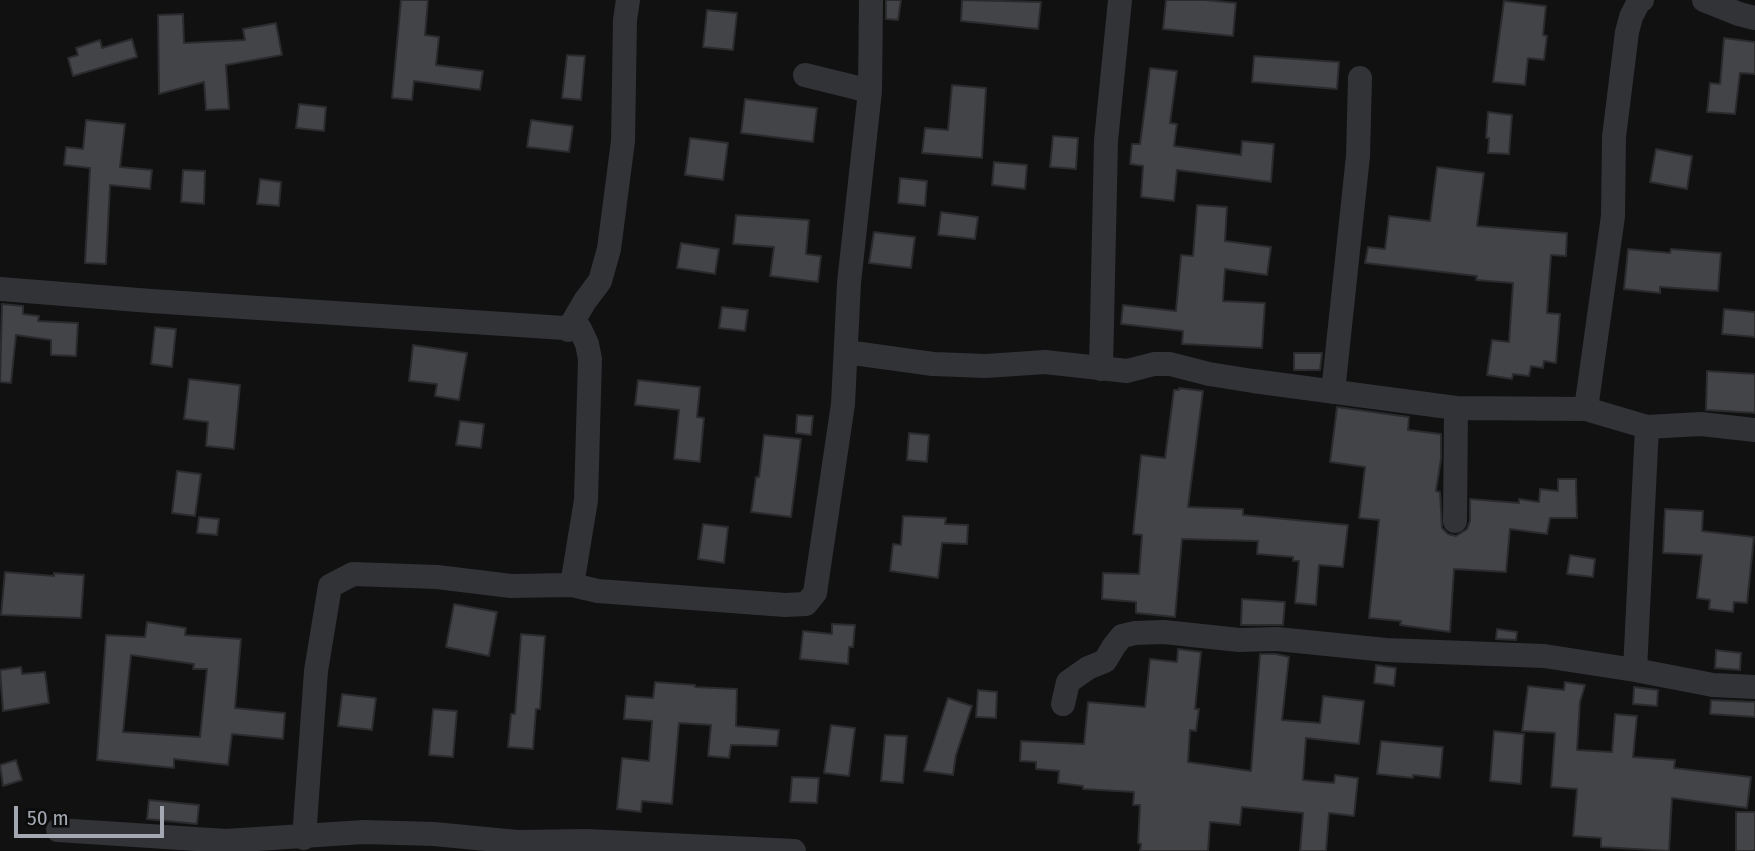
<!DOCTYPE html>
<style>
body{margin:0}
#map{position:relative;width:1755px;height:851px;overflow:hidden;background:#111112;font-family:"Fira Sans Condensed",sans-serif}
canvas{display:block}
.scale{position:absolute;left:14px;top:806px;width:150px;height:32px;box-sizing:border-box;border:4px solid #a3a8b2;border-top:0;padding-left:9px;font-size:21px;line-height:24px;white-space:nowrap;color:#a3a8b2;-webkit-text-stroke:5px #0c0c0d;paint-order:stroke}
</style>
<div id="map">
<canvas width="1755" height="851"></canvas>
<div class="scale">50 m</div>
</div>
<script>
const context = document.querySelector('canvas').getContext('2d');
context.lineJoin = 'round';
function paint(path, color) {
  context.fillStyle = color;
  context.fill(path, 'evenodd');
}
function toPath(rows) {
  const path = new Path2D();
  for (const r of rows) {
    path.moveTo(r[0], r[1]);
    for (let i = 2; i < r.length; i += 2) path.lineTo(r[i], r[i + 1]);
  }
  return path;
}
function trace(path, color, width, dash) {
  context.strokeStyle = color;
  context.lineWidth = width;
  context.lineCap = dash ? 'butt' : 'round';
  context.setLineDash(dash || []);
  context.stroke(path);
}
const building = toPath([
 [401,0,428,0,425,35,439,37,436,65,483,71,480,90,414,81,412,100,392,98,401,0],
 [886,0,901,0,898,20,886,19,886,0],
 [962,0,1041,2,1038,29,961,21,962,0],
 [1166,0,1205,0,1236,3,1233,36,1163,29,1166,0],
 [1504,1,1546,6,1543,35,1547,36,1544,60,1528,58,1525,85,1493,82,1504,1],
 [707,10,737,13,733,50,703,47,707,10],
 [183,14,184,43,245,40,243,29,276,23,282,55,226,65,229,109,206,110,204,82,159,94,158,15,183,14],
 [1724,38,1755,42,1755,74,1740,73,1735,114,1707,112,1710,83,1720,84,1724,38],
 [132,39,137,57,73,76,68,58,78,55,76,48,100,40,102,48,132,39],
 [567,55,585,56,581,100,562,98,567,55],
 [1254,56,1339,62,1337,89,1252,82,1254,56],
 [1150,68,1177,71,1170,123,1177,124,1174,146,1241,155,1242,141,1274,144,1271,182,1177,170,1174,201,1141,197,1143,166,1130,164,1132,144,1140,144,1150,68],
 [952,85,986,88,982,158,922,153,925,128,948,130,952,85],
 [745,99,817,108,813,142,741,133,745,99],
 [299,104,326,107,324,131,296,128,299,104],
 [1488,112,1512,115,1509,154,1488,153,1489,138,1486,138,1488,112],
 [86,120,125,124,120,167,152,170,150,189,110,185,106,264,85,263,90,168,64,165,66,147,83,149,86,120],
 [531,120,573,126,569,152,527,147,531,120],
 [1053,136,1078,138,1076,169,1050,167,1053,136],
 [690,138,728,143,723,180,685,175,690,138],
 [1656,149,1692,156,1687,189,1650,182,1656,149],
 [994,162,1027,165,1025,189,992,185,994,162],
 [1437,167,1484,173,1477,226,1567,233,1566,256,1551,255,1547,313,1560,314,1556,363,1544,361,1543,368,1531,366,1529,376,1513,374,1512,379,1487,375,1492,340,1509,342,1513,283,1476,280,1477,276,1365,263,1368,247,1385,249,1389,216,1430,221,1437,167],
 [183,170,205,171,204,204,181,202,183,170],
 [900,178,927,181,925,206,898,203,900,178],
 [260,179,281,182,279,206,257,204,260,179],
 [1197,205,1227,207,1225,241,1271,247,1267,275,1225,269,1223,301,1265,303,1262,348,1182,344,1183,331,1121,324,1123,305,1176,311,1181,255,1193,256,1197,205],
 [941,212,978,217,975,239,938,235,941,212],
 [736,215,809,220,806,254,821,256,818,282,770,276,774,247,733,244,736,215],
 [874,232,915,237,911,268,869,263,874,232],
 [681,243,719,249,715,274,677,268,681,243],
 [1628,249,1670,253,1671,249,1721,253,1718,291,1660,287,1660,293,1624,289,1628,249],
 [2,304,23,306,23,314,39,316,38,321,78,323,76,356,51,355,51,340,16,335,11,383,0,382,2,304],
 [722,307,748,310,745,331,719,328,722,307],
 [1724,309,1755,312,1755,337,1722,334,1724,309],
 [155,327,176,329,172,367,151,364,155,327],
 [413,345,467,353,459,400,435,396,437,384,409,381,413,345],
 [1294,353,1322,353,1320,370,1294,370,1294,353],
 [1707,371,1755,374,1755,413,1706,410,1707,371],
 [189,379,240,385,234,449,206,446,208,422,184,419,189,379],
 [638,380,700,387,697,417,704,418,700,462,674,459,679,410,635,405,638,380],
 [1179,388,1203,391,1188,507,1243,509,1243,515,1348,525,1343,567,1319,565,1316,605,1295,603,1299,561,1293,561,1293,557,1257,554,1258,541,1182,539,1175,617,1136,613,1136,602,1102,599,1103,573,1139,574,1142,535,1133,534,1141,455,1165,458,1174,390,1179,390,1179,388],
 [1337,407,1409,417,1408,430,1441,434,1441,459,1436,491,1440,492,1442,528,1448,534,1456,536,1467,529,1470,521,1470,499,1519,503,1519,499,1539,502,1540,489,1558,491,1558,479,1576,479,1577,518,1550,518,1547,534,1510,529,1506,572,1454,569,1450,632,1400,625,1401,621,1369,618,1379,520,1359,518,1365,467,1330,462,1337,407],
 [797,415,813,416,811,435,796,433,797,415],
 [460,421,484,424,481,448,456,445,460,421],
 [909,433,929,435,927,462,907,460,909,433],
 [764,435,801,439,791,517,751,512,756,477,759,477,764,435],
 [177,471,201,474,195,516,172,513,177,471],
 [1665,509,1703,511,1702,531,1754,537,1747,603,1734,602,1733,612,1709,609,1710,600,1697,598,1702,555,1663,553,1665,509],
 [903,516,946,518,945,524,968,525,967,544,942,543,938,578,890,571,893,544,901,545,903,516],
 [199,517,219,519,217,535,197,533,199,517],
 [703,524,728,527,724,563,698,559,703,524],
 [1570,555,1595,559,1593,577,1567,574,1570,555],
 [5,572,54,576,54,573,84,575,81,618,1,615,5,572],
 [1242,599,1285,602,1283,625,1241,625,1242,599],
 [454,604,497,612,489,656,446,647,454,604],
 [147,622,186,628,185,635,241,639,235,708,285,713,283,739,232,734,228,765,174,759,174,768,97,760,106,635,145,637,147,622],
 [131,655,194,664,193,669,207,669,200,737,123,732,131,655],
 [832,624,855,625,853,647,849,647,848,664,800,659,803,631,832,634,832,624],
 [1497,629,1517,632,1516,640,1496,639,1497,629],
 [521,634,545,636,540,709,536,709,533,749,508,747,511,714,515,714,521,634],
 [1178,649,1201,652,1195,709,1199,709,1196,731,1190,730,1188,762,1251,771,1260,654,1276,654,1289,657,1282,720,1320,723,1323,696,1364,701,1359,744,1306,738,1303,780,1334,783,1335,775,1358,778,1354,816,1329,813,1326,851,1300,851,1303,813,1242,807,1240,825,1210,822,1208,851,1140,851,1141,844,1138,843,1140,805,1133,805,1134,792,1083,789,1083,786,1058,783,1059,771,1036,769,1036,762,1020,761,1021,741,1084,744,1088,702,1145,707,1150,659,1177,662,1178,649],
 [1716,650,1741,653,1740,670,1715,668,1716,650],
 [1376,665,1396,668,1394,686,1374,683,1376,665],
 [21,667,22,674,45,672,49,703,3,711,0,670,21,667],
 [655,682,695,685,695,687,737,689,736,726,779,730,777,746,731,745,729,758,708,756,711,725,679,723,672,804,642,801,641,812,617,809,622,758,649,761,652,721,624,719,626,696,653,698,655,682],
 [1565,682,1585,685,1580,702,1577,750,1612,752,1615,714,1637,716,1633,757,1675,760,1674,768,1751,777,1747,808,1672,798,1669,851,1601,847,1601,838,1573,836,1577,789,1551,787,1555,733,1522,731,1528,686,1564,690,1565,682],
 [1634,687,1658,690,1657,706,1633,704,1634,687],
 [978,690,997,692,996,718,976,717,978,690],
 [342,694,376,698,372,730,338,726,342,694],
 [948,698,972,706,956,755,953,775,924,771,948,698],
 [1711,700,1755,702,1755,717,1710,714,1711,700],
 [433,709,457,711,453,757,429,755,433,709],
 [831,725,855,728,849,776,824,773,831,725],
 [1494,731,1524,734,1521,784,1490,781,1494,731],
 [885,735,907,736,903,783,881,781,885,735],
 [1381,741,1443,747,1440,778,1413,775,1413,778,1377,774,1381,741],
 [16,760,22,780,3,786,0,765,16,760],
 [792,777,819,778,817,803,790,802,792,777],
 [149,800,199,805,197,824,147,819,149,800],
 [1736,812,1755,812,1755,851,1736,851,1736,812]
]);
const street = toPath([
 [1704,0,1739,14,1755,18],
 [805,75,870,91],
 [0,289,151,301,580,329,587,344,590,359,586,500,572,585],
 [568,330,585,301,600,281,609,249,623,141,625,20,628,0],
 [846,352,933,364,986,366,1045,362,1127,371,1154,364,1170,364,1209,374,1253,381,1456,408,1586,409,1647,427,1701,424,1755,430],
 [1101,369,1106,141,1120,0],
 [1333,392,1358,156,1360,78],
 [1586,409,1613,216,1614,137,1627,32,1631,17,1638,3,1642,0],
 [1455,521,1456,408],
 [1635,670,1647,427],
 [1063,704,1068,682,1088,668,1105,661,1114,646,1122,636,1135,633,1164,632,1239,640,1277,639,1386,650,1544,656,1635,670,1713,685,1755,687],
 [58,830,226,841,364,832,434,834,517,842,587,841,794,851],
 [304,838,316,671,330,586,353,574,437,577,511,586,572,585,598,591,785,605,806,604,815,593,843,404,849,283,870,91,871,0]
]);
paint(building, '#424448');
trace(building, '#2b2b2e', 2);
trace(street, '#323337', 24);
</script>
